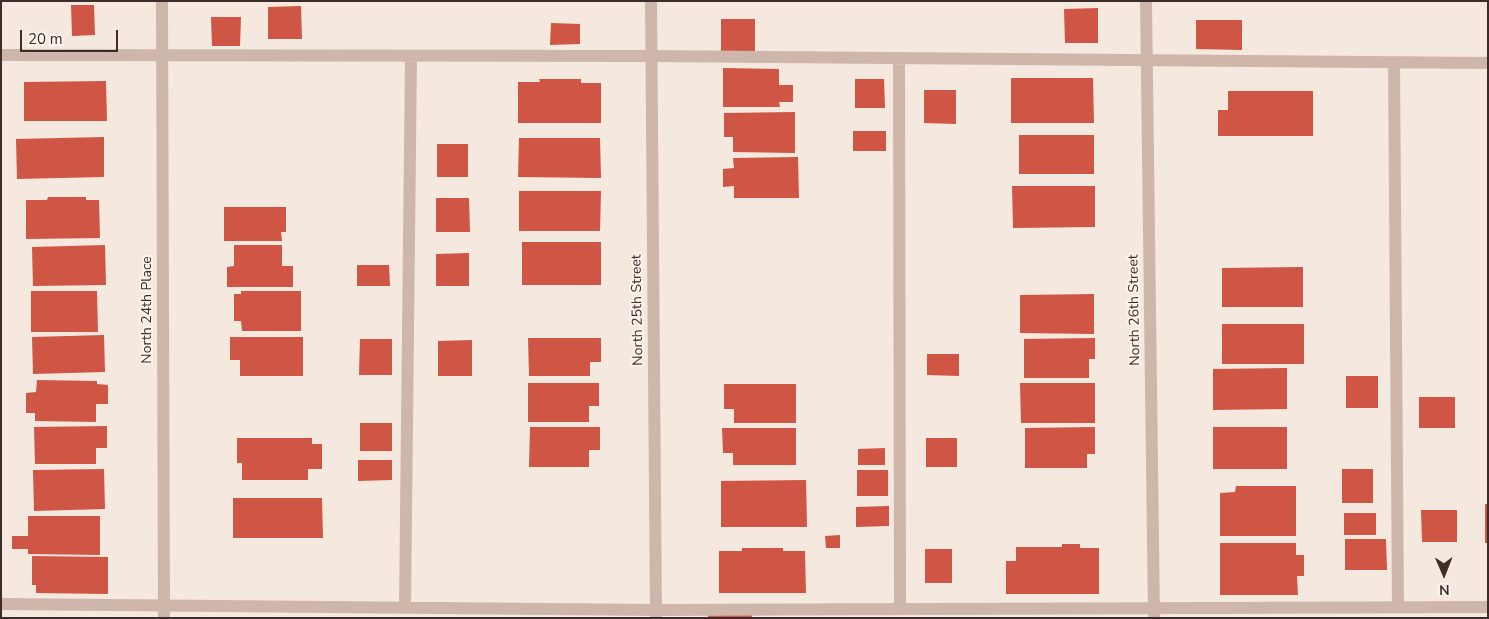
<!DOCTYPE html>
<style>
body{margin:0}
#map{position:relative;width:1489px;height:619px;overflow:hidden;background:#f5e8df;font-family:"Nunito Sans",sans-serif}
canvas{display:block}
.frame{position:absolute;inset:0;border:2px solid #3c2d2a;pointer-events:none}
.north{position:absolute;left:1419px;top:549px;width:50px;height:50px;-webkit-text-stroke:4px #fcf3ed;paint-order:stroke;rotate:179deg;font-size:14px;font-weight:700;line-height:20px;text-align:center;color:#3c2d2a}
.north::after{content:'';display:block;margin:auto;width:18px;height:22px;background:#3c2d2a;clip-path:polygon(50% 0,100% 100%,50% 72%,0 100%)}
.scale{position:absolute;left:20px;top:30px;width:98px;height:22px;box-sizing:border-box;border:2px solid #3c2d2a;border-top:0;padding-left:6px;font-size:15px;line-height:18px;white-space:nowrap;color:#3c2d2a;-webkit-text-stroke:4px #fcf3ed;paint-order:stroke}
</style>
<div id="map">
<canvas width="1489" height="619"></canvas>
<div class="frame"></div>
<div class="north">N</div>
<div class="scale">20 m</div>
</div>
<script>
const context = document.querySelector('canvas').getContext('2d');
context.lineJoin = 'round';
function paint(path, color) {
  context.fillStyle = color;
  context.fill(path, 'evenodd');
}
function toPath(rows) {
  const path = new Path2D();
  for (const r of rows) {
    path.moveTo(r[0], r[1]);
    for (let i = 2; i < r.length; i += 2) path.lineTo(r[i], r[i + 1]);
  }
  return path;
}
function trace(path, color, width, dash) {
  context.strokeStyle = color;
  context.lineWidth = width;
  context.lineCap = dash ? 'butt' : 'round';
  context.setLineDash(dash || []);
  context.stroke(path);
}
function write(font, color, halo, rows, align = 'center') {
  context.font = font + ' "Nunito Sans",sans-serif';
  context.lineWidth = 4;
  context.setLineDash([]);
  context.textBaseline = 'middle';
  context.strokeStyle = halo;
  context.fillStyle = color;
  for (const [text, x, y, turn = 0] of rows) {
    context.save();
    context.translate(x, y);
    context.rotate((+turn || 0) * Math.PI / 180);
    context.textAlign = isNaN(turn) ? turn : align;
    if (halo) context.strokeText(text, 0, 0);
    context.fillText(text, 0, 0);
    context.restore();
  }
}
const building = toPath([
 [71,5,94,5,95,35,72,36],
 [301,6,302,39,268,39,268,7],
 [1098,8,1098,43,1065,43,1064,9],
 [211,17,241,17,240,46,212,46],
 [721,19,755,19,755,51,721,51],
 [1196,20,1242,20,1242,50,1196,49],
 [551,23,580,24,580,44,550,45],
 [723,68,779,69,779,85,793,85,793,102,779,102,780,107,723,107],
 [1011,78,1093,78,1094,123,1011,123],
 [539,79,581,79,581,83,601,83,601,123,518,123,518,82,540,82],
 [855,79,884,79,885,108,855,108],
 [106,81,107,121,24,121,24,82],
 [924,90,956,90,956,124,924,123],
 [1228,91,1313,91,1313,136,1218,136,1218,110,1228,110],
 [795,112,795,153,733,152,733,137,724,137,724,113],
 [853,131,886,131,886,151,853,151],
 [1019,135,1094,135,1094,174,1019,174],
 [104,137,104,177,17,179,16,139],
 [519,138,600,138,601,178,518,177],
 [437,144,468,144,468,177,437,177],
 [798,157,799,198,734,198,734,186,723,187,723,169,734,168,733,158],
 [1012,186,1095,186,1095,227,1013,228],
 [519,191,601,191,600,231,519,231],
 [48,197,86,197,86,200,99,200,100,238,26,239,26,200,47,200],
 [436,198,469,198,470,232,436,232],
 [224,207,286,207,286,232,281,232,282,241,224,241],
 [522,242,601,242,601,285,522,285],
 [105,245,106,285,33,286,32,247],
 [234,245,282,245,282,266,293,266,293,287,227,287,227,267,234,266],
 [469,253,469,286,436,286,436,254],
 [357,265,389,265,390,286,357,286],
 [1303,267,1303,307,1222,307,1222,268],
 [31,291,97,291,98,332,31,332],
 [241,291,301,291,301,331,242,331,241,321,234,321,234,294,241,294],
 [1094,294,1094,334,1020,333,1020,295],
 [1222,324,1304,324,1304,364,1222,364],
 [104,335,105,372,33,374,32,337],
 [230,337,303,337,303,376,240,376,240,360,230,360],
 [528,338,601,338,601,362,590,362,590,376,529,376],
 [1095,338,1095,359,1089,359,1089,378,1024,378,1024,339],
 [360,339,392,339,392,375,359,375],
 [472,340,472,376,438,376,438,341],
 [927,354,959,354,959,376,927,375],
 [1287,368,1287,409,1213,410,1213,369],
 [1346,376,1378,376,1378,408,1346,408],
 [37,380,97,381,97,384,108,385,108,404,96,404,96,422,35,421,35,413,26,413,26,393,36,392],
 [528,383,599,383,599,406,589,406,589,422,528,422],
 [1020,383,1095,383,1095,423,1021,423],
 [724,384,796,384,796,423,734,423,734,409,724,409],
 [1419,397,1455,397,1455,428,1419,428],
 [360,423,392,423,392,451,360,451],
 [107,426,107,448,96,448,96,464,35,464,34,427],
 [530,427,600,427,600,450,589,450,589,467,529,467],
 [1095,427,1095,454,1087,454,1087,468,1025,468,1025,428],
 [1213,427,1287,427,1287,469,1213,469],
 [722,428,796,428,796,465,733,465,733,453,723,453],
 [237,438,312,438,312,444,322,444,322,469,308,469,308,480,242,480,242,463,237,463],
 [926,438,957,438,957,467,926,467],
 [885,448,885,465,858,465,858,449],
 [358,460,392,460,392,480,358,481],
 [104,469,105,509,34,511,33,470],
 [1342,469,1373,469,1373,503,1342,503],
 [857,470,888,470,888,496,857,496],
 [806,480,807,527,721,527,721,481],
 [1236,486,1296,486,1296,536,1220,536,1220,493,1235,492],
 [233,498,322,498,323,538,233,538],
 [1485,504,1488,504,1488,543,1485,543],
 [889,506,889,526,856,527,856,507],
 [1421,510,1457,510,1457,542,1422,542],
 [1344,513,1376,513,1376,535,1344,535],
 [28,516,100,516,100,555,28,554,28,549,12,549,12,536,28,536],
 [840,535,840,548,826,548,825,536],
 [1345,539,1386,539,1387,570,1345,570],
 [1220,543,1296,543,1296,555,1304,555,1304,576,1297,576,1298,595,1220,595],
 [1062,544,1080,544,1080,548,1099,548,1099,594,1006,594,1006,561,1016,561,1016,547,1062,547],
 [742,548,783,548,783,551,805,551,806,593,719,593,719,551,742,551],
 [925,549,952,549,952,583,925,583],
 [32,556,108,557,108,594,36,593,36,585,32,585],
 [708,615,752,615,752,618,708,618]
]);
const lane = toPath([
 [1,55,650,56,1488,63],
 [899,59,900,609],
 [1394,62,1398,607],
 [1,604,656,610,1488,607],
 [405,608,411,56]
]);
const street = toPath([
 [162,1,164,618],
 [651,1,656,618],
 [1146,1,1154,618]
]);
const streetNames = [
 ["North 24th Place",148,310,-90],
 ["North 25th Street",638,310,-91],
 ["North 26th Street",1135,310,-91]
];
paint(building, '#cf5544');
trace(lane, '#cfb6aa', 12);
trace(street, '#cfb6aa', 12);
write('14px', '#3c2d2a', '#fcf3ed', streetNames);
</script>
